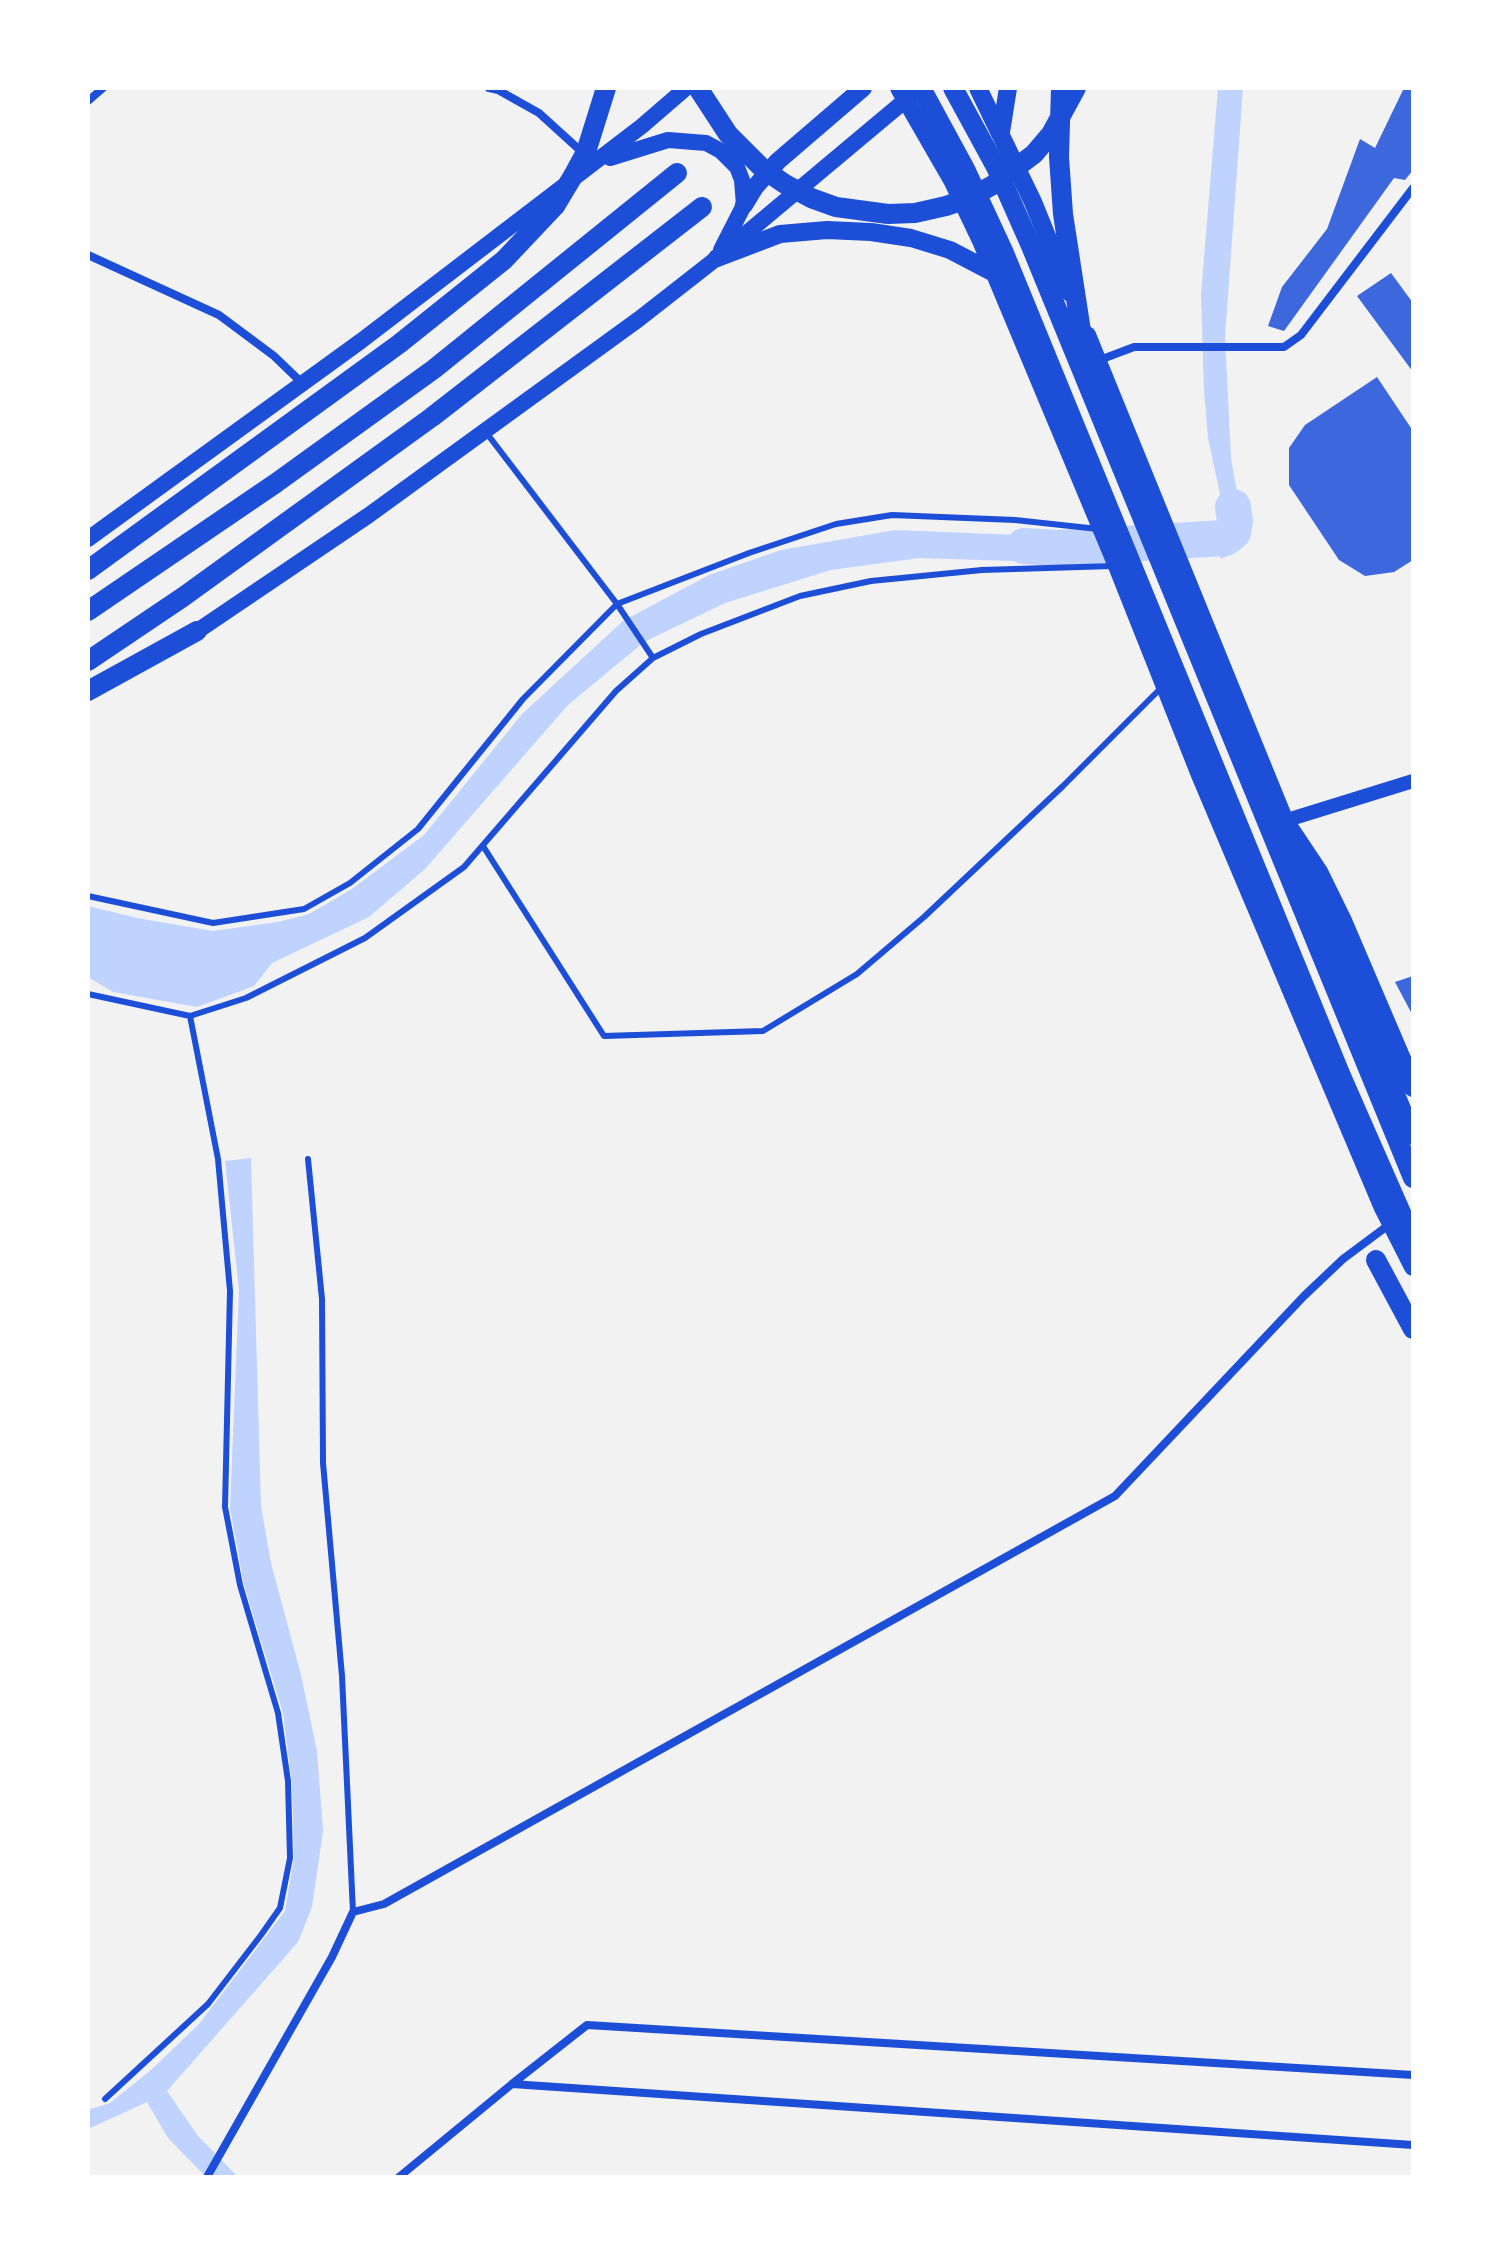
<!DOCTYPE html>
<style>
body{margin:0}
#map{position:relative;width:1501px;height:2265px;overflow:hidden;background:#f2f2f2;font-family:"Sofia Sans Condensed",sans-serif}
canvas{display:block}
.frame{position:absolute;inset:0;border:90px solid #fff;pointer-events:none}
</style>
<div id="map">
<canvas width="1501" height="2265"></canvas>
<div class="frame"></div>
</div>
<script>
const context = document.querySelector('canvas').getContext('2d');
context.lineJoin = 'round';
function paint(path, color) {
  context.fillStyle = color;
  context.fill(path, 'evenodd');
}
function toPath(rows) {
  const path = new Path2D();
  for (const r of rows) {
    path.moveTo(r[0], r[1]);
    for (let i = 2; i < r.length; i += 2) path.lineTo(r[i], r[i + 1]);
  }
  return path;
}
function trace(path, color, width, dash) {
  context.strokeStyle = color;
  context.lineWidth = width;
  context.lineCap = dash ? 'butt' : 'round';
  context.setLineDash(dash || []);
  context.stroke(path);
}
const water = toPath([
 [1218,88,1243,88,1225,337,1231,458,1244,533,1239,550,1221,559,1208,530,1226,522,1208,438,1204,390,1201,294],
 [895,530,1068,537,1075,563,919,558,831,570,725,603,644,642,568,705,425,869,369,917,272,963,254,986,197,1007,113,992,88,977,88,906,137,918,213,931,278,922,309,914,352,889,424,835,522,714,623,621,709,575,781,550],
 [251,1158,261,1506,271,1563,301,1675,317,1751,323,1831,312,1907,298,1942,167,2091,198,2136,238,2177,206,2177,168,2138,147,2102,88,2129,88,2110,110,2103,151,2070,199,2024,285,1911,294,1858,292,1783,283,1713,244,1585,230,1508,239,1290,225,1161]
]);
const river = toPath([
 [1024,546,1058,548,1225,538,1233,532,1235,521,1233,507]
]);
const building = toPath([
 [1404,88,1413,88,1413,170,1405,180,1394,178,1284,331,1268,326,1282,287,1327,229,1360,139,1375,148],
 [1391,273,1413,303,1413,372,1357,296],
 [1377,377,1413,431,1413,560,1394,572,1365,576,1339,560,1289,485,1289,448,1305,425],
 [1413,976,1413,1016,1395,982]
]);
const service = toPath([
 [485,431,617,604,653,658],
 [483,846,604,1036,763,1031,857,974,924,917,1063,786,1161,688],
 [88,896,213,923,304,909,350,883,418,829,523,699,617,604,749,553,836,524,892,515,1015,520,1098,529],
 [88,994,190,1016],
 [308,1159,322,1299,323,1463,342,1676,353,1912],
 [105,2099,208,2004,261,1935,280,1908,290,1858,288,1781,278,1713,240,1585,225,1507,230,1291,218,1159,190,1016,246,998,365,938,464,867,616,691,653,658,701,634,800,596,871,581,982,570,1113,566]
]);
const minor = toPath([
 [489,88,498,90,539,113,583,153],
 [88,101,103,88],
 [88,255,219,315,274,356,302,383],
 [1097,361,1134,347,1284,347,1301,335,1413,188],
 [1413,2075,587,2025,512,2084,1413,2145],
 [207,2177,332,1957,353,1912,384,1904,1115,1496,1304,1296,1343,1259,1390,1224],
 [399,2177,512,2084]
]);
const tertiary = toPath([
 [1284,821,1413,781]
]);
const secondary = toPath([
 [610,158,668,140,706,143,721,151,737,167,742,180,744,205,721,250],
 [88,539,361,341,642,126,686,88],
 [187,638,369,515,639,319,717,258,914,93]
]);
const primary = toPath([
 [899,88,952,180,982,243,1117,566,1200,775,1383,1208,1413,1267],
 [978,88,1033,202,1070,293],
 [1001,132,1008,88],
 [744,205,755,187,778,161,863,88],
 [717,258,780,234,827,230,871,232,911,238,950,250,994,273],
 [1087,335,1413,1136]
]);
const trunk = toPath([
 [698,88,728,134,763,169,785,184,811,198,836,207,888,214,915,213,946,206,969,198,993,185,1034,154,1051,134,1076,88],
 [921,88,965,169,1004,253,1341,1076,1413,1240],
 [953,88,996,167,1031,246,1413,1178],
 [1061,88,1059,157,1063,214,1085,357],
 [88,570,399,344,504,260,555,206,573,176,586,152,606,88],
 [88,611,276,483,434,369,677,173],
 [88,661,183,597,432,417,702,207],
 [88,691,197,631],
 [1284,821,1318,872,1342,921,1413,1087],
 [1376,1260,1413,1329]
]);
paint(water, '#bfd3fe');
trace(river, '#bfd3fe', 36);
paint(building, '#3d67dc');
trace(service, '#1d4ed8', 6);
trace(minor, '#1d4ed8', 8);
trace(tertiary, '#1d4ed8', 14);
trace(secondary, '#1d4ed8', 16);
trace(primary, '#1d4ed8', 18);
trace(trunk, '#1d4ed8', 20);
</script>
